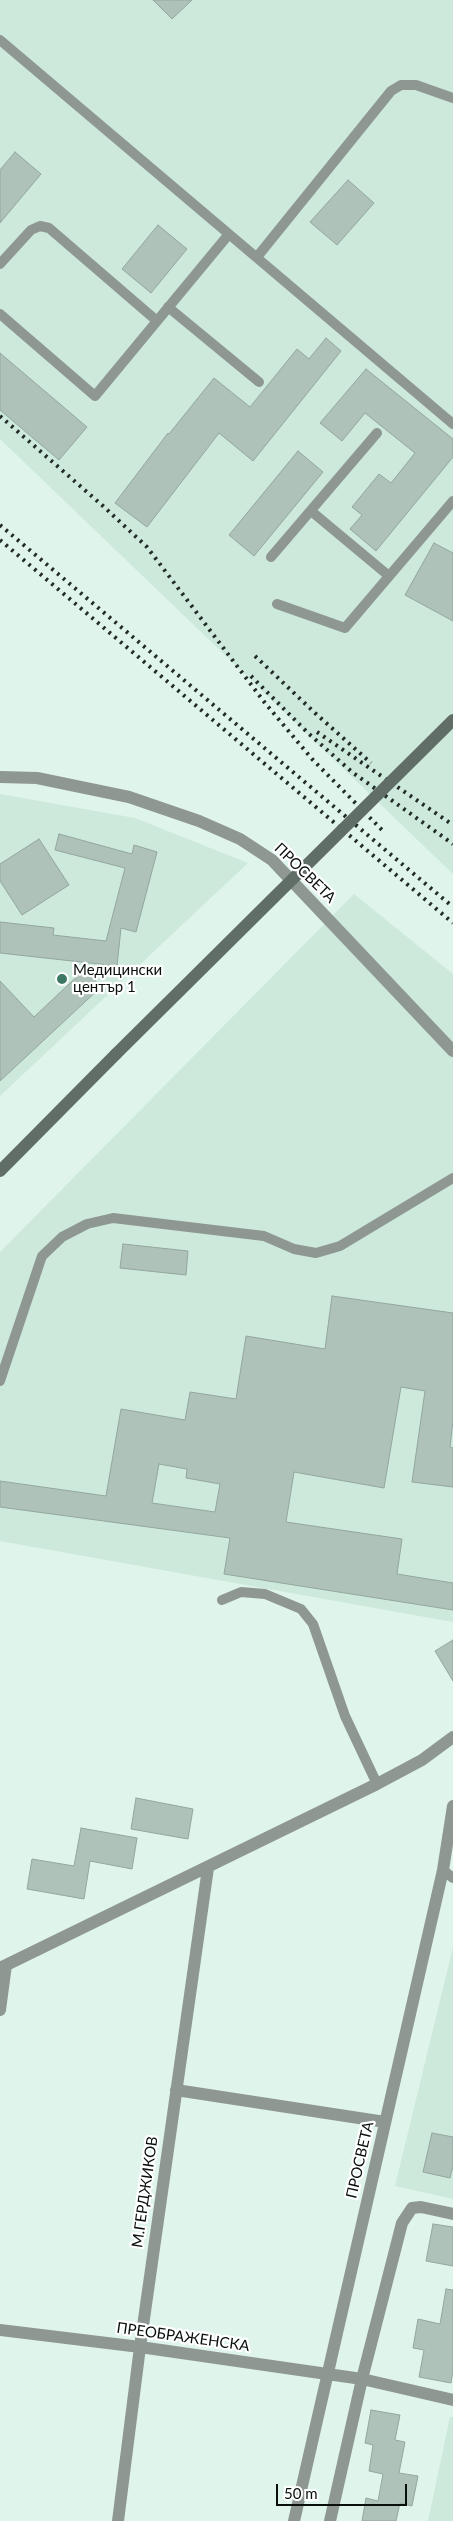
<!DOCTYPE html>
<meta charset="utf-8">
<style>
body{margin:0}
#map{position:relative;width:453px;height:2521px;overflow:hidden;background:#dff4eb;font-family:Lato,sans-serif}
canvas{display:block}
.scale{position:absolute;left:276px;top:2484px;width:131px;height:22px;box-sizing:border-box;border:2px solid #080f0c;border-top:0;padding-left:6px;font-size:15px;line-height:18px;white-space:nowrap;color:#080f0c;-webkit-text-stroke:4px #fff;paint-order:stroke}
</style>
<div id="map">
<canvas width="453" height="2521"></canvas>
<div class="scale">50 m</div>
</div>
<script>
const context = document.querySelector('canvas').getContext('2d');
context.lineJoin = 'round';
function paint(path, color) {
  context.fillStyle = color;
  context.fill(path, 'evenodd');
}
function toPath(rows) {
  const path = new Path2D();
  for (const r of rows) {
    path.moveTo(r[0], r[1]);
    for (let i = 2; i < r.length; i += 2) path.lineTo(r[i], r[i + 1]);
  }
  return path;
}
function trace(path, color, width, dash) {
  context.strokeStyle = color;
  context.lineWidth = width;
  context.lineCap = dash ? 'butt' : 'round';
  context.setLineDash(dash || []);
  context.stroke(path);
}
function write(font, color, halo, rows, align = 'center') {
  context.font = font + ' Lato,sans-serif';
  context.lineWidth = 4.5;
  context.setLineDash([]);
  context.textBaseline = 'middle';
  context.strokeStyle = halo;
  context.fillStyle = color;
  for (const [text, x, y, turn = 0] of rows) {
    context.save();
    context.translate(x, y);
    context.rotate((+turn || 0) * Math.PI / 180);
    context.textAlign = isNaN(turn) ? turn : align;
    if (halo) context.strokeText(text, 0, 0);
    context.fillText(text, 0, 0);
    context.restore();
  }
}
const built = toPath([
 [0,0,453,0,453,874,0,439],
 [0,794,135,818,248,863,0,1096],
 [354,894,453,974,453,1622,0,1541,0,1252],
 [453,1947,453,2199,395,2186],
 [450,2417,453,2417,453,2521,428,2521]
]);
const building = toPath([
 [153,0,192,0,172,19,153,0],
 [15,152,41,174,0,223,0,170,15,152],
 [348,180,374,203,337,245,310,222,348,180],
 [158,225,187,249,151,293,122,269,158,225],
 [326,338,341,351,253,461,219,433,147,527,115,503,168,433,169,434,214,378,250,407,297,349,309,359,326,338],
 [0,353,87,427,59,460,0,410,0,353],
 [366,369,453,439,453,457,376,551,350,529,362,515,352,507,379,474,391,483,415,453,365,413,342,441,320,423,366,369],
 [298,451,323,472,254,556,229,535,298,451],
 [434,543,453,553,453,621,405,595,434,543],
 [59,834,132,854,134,845,157,852,136,932,121,928,117,966,0,953,0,922,54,928,53,935,106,941,125,868,55,850,59,834],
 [39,839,69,885,22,915,0,881,0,864,39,839],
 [85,969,101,987,0,1081,0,981,34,1017,85,969],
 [123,1244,188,1251,186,1275,120,1268,123,1244],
 [332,1296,453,1313,453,1421,450,1447,453,1448,453,1487,412,1482,425,1391,401,1387,384,1488,294,1472,286,1522,402,1539,397,1574,453,1583,453,1610,224,1574,230,1538,0,1507,0,1481,106,1496,121,1409,185,1420,190,1392,236,1399,246,1336,325,1349,332,1296],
 [159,1464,187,1469,186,1478,220,1484,215,1512,152,1503,159,1464],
 [453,1640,453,1681,435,1651,453,1640],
 [136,1798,193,1809,188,1839,131,1829,136,1798],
 [81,1828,137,1838,132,1869,90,1861,84,1899,27,1889,32,1859,74,1866,81,1828],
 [432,2133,453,2137,453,2166,450,2178,423,2172,432,2133],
 [433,2224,453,2227,453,2266,426,2261,433,2224],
 [446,2289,453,2290,453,2370,451,2383,419,2377,424,2350,413,2348,418,2319,440,2324,446,2289],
 [371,2410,400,2415,395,2440,405,2442,399,2473,418,2476,412,2506,400,2503,396,2521,362,2521,366,2498,378,2501,383,2474,369,2471,373,2445,365,2443,371,2410]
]);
const lane = toPath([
 [0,40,453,424],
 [257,257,391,91,401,85,416,85,453,98],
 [0,264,31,230,40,226,49,228,157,321],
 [168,307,259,382],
 [0,314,95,396,229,234],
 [311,511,389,576],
 [271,557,377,433],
 [277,604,345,628,453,501],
 [0,1381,42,1256,62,1237,87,1224,113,1218,264,1236,294,1249,316,1253,340,1246,453,1178],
 [222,1600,241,1592,265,1594,301,1609,313,1624,345,1716,377,1784],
 [443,1870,453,1878]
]);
const street = toPath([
 [0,777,37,778,129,797,199,821,240,839,272,860,453,1051],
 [0,1968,377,1784,422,1760,453,1737],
 [0,2010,6,1965],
 [176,2090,385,2122],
 [0,2330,140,2347,362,2379,453,2400],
 [118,2521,140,2347,208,1868],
 [294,2521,443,1870,453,1806],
 [330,2521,362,2379,402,2223,412,2208,421,2207,453,2214]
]);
const secondary = toPath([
 [0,1171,116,1054]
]);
const rail = toPath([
 [0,416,103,506,147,547,265,703,313,760,384,832],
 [0,525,453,907],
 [0,540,453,923],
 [255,656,315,713,371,763],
 [251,676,308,733,352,772,453,844],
 [317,732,453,825]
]);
const secondaryBridge = toPath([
 [116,1054,453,720]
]);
const markers = [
 [62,979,6,"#3c7863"]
];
const streetNames = [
 ["ПРОСВЕТА",305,873,44],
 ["ПРОСВЕТА",360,2160,-77],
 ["М.ГЕРДЖИКОВ",145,2192,-82],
 ["ПРЕОБРАЖЕНСКА",183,2337,8]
];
const poiNames = [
 ["Медицински",73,970],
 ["център 1",73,987]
];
paint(built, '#cce9dc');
paint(building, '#aec2ba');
trace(building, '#93a79f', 1);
trace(lane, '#8f9793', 10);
trace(street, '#8f9793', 12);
trace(secondary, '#616e68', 12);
trace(rail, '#222b27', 4, [2.5, 5]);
trace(secondaryBridge, '#616e68', 12);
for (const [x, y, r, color] of markers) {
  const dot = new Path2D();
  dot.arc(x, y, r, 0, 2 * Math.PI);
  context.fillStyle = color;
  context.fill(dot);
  trace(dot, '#fff', 2);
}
write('15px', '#080f0c', '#fff', streetNames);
write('15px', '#080f0c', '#fff', poiNames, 'left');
</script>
